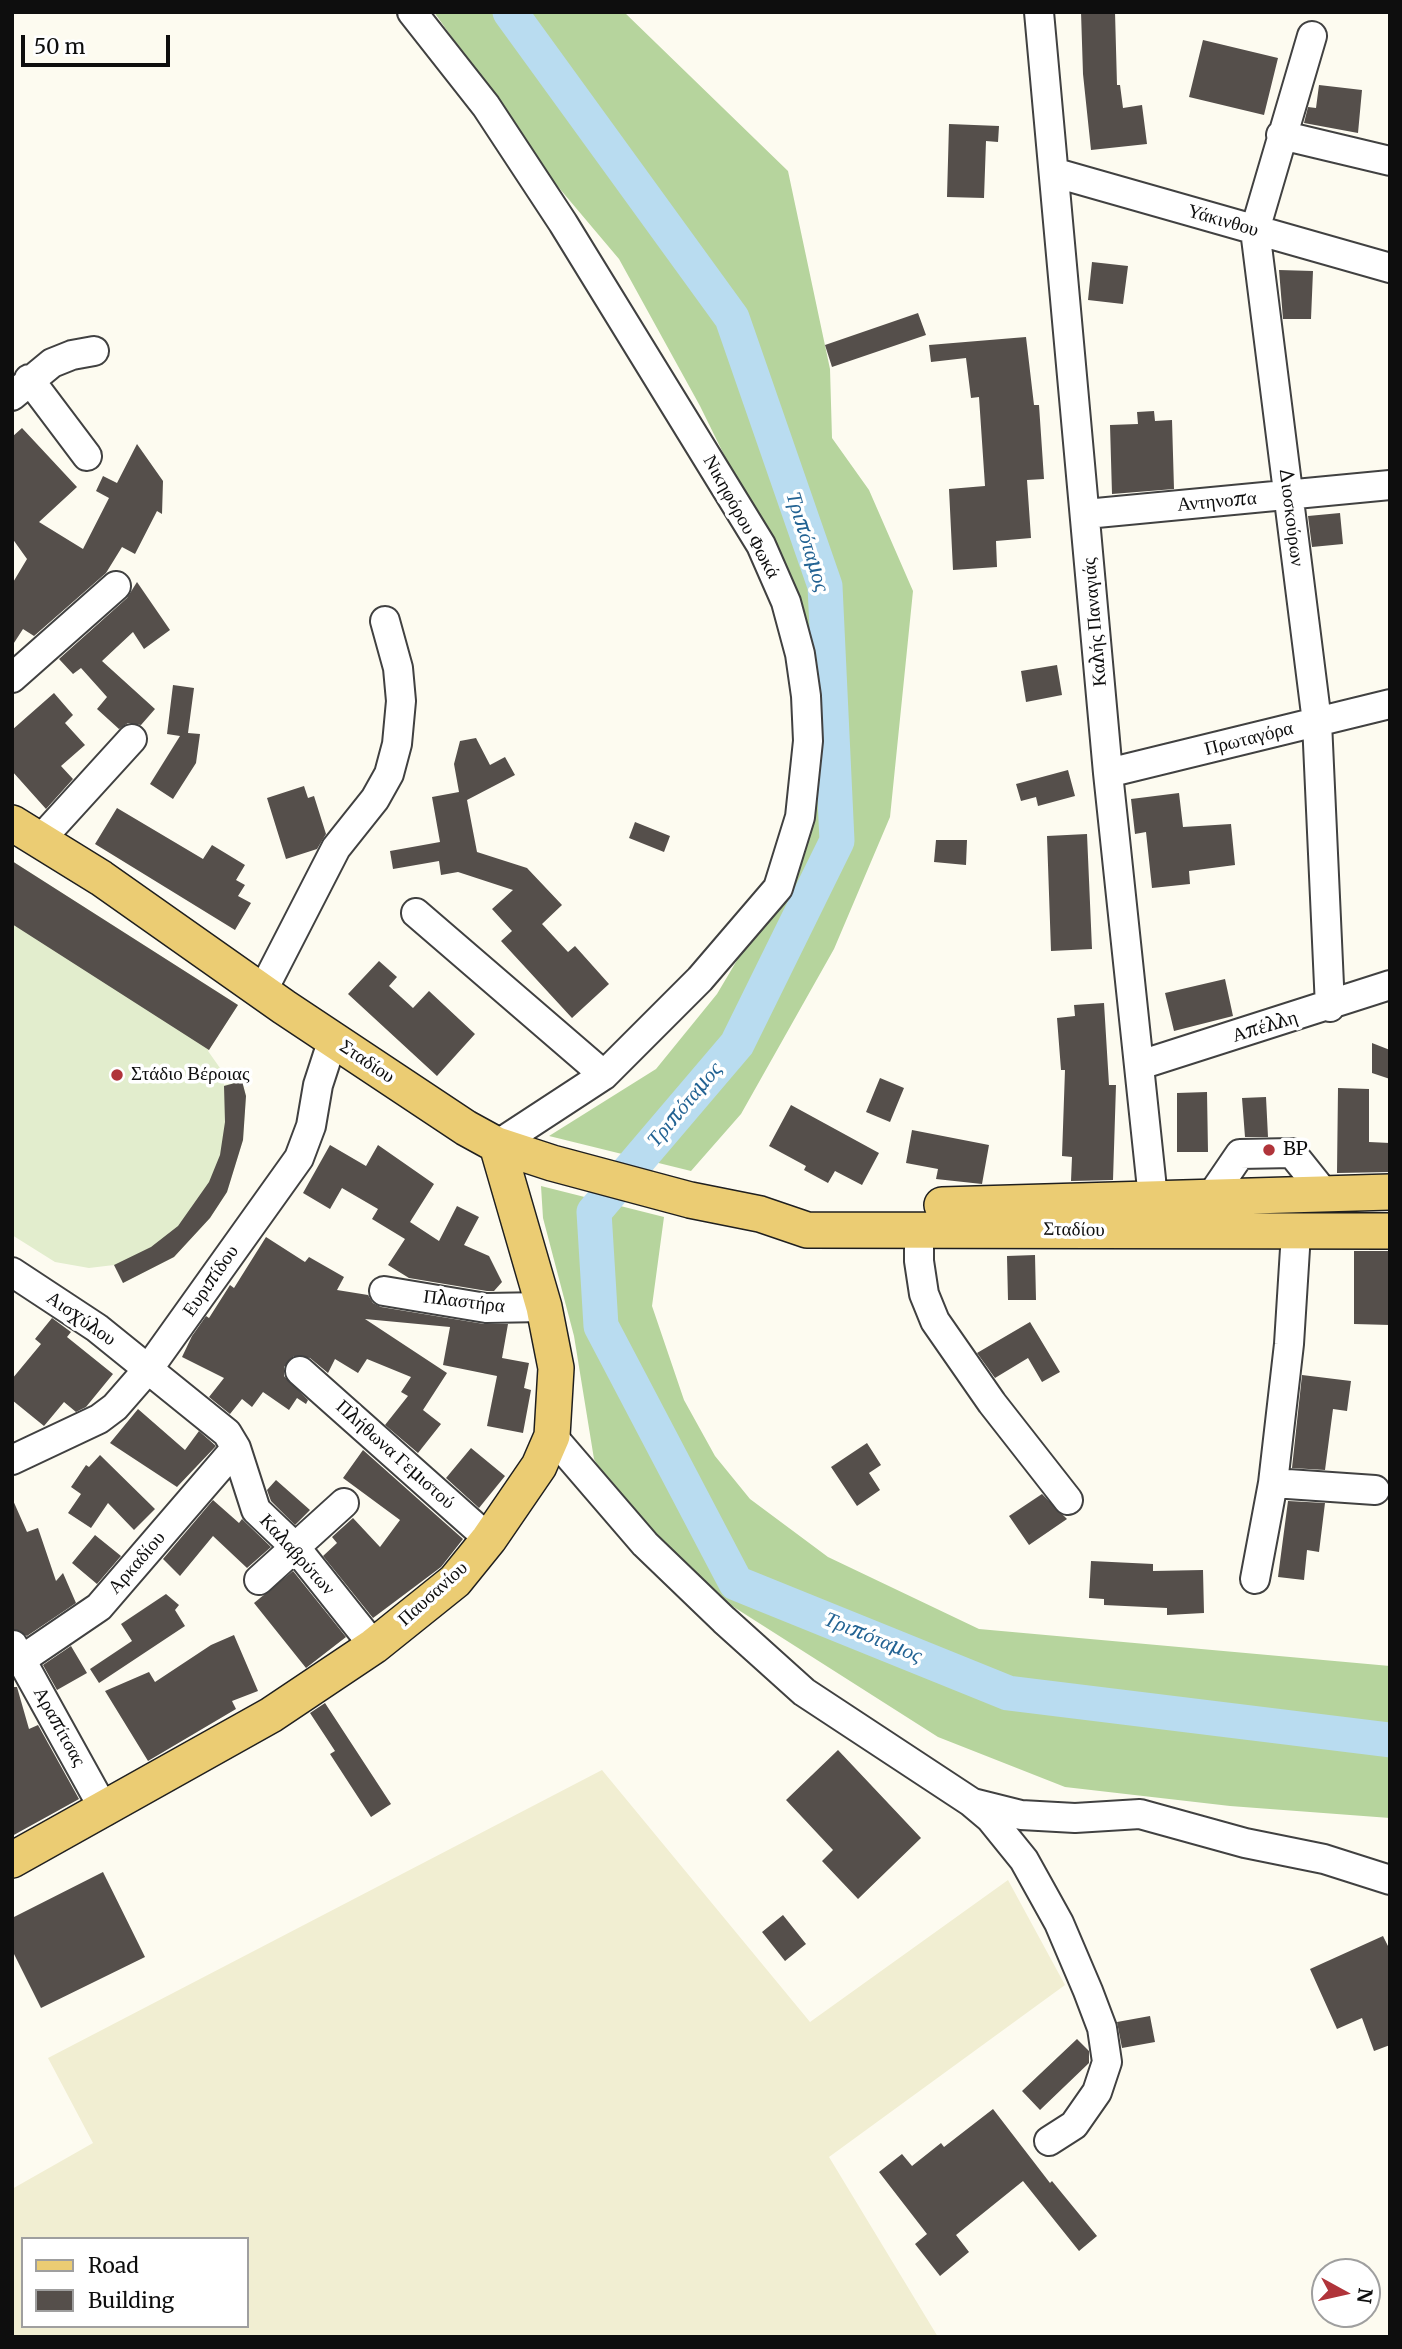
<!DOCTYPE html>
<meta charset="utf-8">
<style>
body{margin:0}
#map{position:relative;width:1402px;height:2349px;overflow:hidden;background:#fdfbf0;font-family:Merriweather,serif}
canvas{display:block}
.frame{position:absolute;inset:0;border:14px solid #0e0e0e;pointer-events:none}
.legend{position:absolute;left:21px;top:2237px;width:228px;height:91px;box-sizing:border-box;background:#fff;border:2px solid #9f9f9f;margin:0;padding:9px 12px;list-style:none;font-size:21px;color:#0e0e0e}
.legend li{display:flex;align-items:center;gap:14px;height:35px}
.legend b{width:35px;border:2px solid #9f9f9f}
.north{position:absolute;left:1311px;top:2258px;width:70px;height:70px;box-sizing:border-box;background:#fff;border:2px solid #9f9f9f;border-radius:50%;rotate:98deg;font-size:19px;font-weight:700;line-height:28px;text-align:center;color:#0e0e0e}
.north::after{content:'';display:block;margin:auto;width:24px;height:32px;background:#b0343a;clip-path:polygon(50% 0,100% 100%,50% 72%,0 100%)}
.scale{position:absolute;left:21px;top:35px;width:149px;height:32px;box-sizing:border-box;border:4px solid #0e0e0e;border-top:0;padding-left:9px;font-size:21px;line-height:24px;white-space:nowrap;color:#0e0e0e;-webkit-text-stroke:5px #fff;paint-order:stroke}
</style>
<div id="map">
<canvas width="1402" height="2349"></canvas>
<div class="frame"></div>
<ul class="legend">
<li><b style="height:9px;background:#ebcc73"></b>Road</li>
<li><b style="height:19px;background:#554f4b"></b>Building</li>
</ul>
<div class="north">N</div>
<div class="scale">50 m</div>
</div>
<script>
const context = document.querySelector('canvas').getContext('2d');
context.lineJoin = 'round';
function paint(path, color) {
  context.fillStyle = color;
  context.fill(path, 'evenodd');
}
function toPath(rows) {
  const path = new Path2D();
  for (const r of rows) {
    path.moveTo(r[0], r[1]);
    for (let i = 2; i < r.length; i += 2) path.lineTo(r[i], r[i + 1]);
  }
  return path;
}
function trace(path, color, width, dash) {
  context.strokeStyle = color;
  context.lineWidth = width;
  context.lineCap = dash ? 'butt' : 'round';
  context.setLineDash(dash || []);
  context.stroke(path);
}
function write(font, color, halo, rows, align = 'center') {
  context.font = font + ' Merriweather,serif';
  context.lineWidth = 7;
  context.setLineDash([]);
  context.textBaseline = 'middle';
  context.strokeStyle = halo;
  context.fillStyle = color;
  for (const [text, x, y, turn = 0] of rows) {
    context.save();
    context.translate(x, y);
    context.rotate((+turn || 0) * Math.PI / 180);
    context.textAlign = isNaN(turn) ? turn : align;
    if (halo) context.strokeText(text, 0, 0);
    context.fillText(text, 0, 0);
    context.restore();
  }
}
const farmland = toPath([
 [602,1770,810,2022,1008,1880,1065,1985,829,2157,938,2337,12,2337,12,2189,93,2143,48,2058],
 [23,2239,247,2239,247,2326,23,2326]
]);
const forest = toPath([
 [434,12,624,12,788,171,830,369,832,438,869,490,913,591,890,817,834,949,741,1114,691,1171,549,1136,656,1069,717,994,749,940,810,758,790,589,700,406,619,259,554,182],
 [541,1186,664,1217,652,1306,684,1400,715,1456,750,1499,828,1557,979,1629,1390,1666,1390,1818,1230,1806,1065,1787,938,1737,696,1583,639,1536,594,1459,574,1336,543,1218]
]);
const pitch = toPath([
 [12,861,238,1005,208,1051,220,1068,224,1085,242,1081,246,1096,243,1140,227,1192,210,1218,174,1257,123,1283,114,1265,89,1268,55,1262,12,1235]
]);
const river = toPath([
 [510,12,732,318,825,586,837,841,737,1044,594,1212,601,1326,736,1583,1008,1693,1390,1740]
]);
const building = toPath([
 [1081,12,1115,12,1117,85,1120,85,1123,108,1142,105,1147,144,1091,150,1083,74],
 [1203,40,1278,58,1264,115,1189,97],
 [1319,85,1362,90,1358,133,1304,123,1308,107,1316,108],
 [949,124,999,126,998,142,986,141,984,198,947,197],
 [1092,262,1128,266,1123,304,1088,300],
 [1279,270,1313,271,1311,319,1283,319],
 [918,313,926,335,832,367,825,345],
 [1026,337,1034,405,1039,405,1044,479,1027,480,1031,538,996,541,997,567,953,570,949,489,985,486,979,397,971,398,966,358,931,362,929,345],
 [1154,411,1155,421,1172,420,1174,489,1112,494,1110,425,1138,424,1137,412],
 [22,428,77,487,39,522,83,549,109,498,96,491,103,476,117,483,137,444,163,481,162,514,157,511,135,554,122,547,106,573,34,636,23,629,12,646,12,584,27,559,12,538,12,437],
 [1340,513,1343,544,1312,547,1308,516],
 [137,582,170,630,144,649,133,632,102,661,155,709,141,725,128,723,119,729,97,709,107,697,81,668,73,674,59,659,127,598],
 [1057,665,1062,695,1026,702,1021,671],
 [173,685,194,688,188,733,200,734,196,763,173,799,150,784,180,736,167,734],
 [54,693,73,715,65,723,85,745,61,766,73,779,46,809,12,771,12,730],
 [476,738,490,765,505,757,515,775,467,800,477,852,527,868,562,905,542,924,568,952,575,946,609,984,572,1018,501,941,512,931,492,909,513,890,458,872,441,875,439,861,393,869,390,851,440,842,432,797,459,792,454,764,460,741],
 [1068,770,1075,796,1038,806,1036,797,1021,801,1016,784],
 [304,786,308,798,314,796,326,834,317,849,286,859,267,798],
 [1179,793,1183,827,1231,824,1235,865,1189,871,1190,884,1152,888,1146,832,1135,834,1131,799],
 [117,808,203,859,212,845,245,865,236,880,245,885,238,896,251,903,235,930,95,844],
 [635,822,670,836,664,852,629,838],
 [1087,834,1092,949,1051,951,1047,836],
 [936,840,967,840,966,865,934,862],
 [12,861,238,1005,209,1050,12,924],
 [379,961,397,977,389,986,413,1008,429,991,475,1034,437,1076,348,994],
 [1225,979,1233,1016,1174,1031,1165,993],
 [1104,1003,1109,1085,1116,1085,1113,1180,1071,1181,1072,1157,1062,1156,1065,1070,1061,1070,1057,1018,1075,1016,1074,1005],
 [1372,1043,1390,1050,1390,1079,1372,1073],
 [880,1078,904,1088,890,1122,866,1112],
 [242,1081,246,1096,243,1140,227,1192,210,1218,174,1257,123,1283,114,1265,151,1247,178,1226,209,1182,220,1155,225,1122,224,1086],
 [1338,1088,1369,1089,1369,1142,1390,1143,1390,1172,1337,1173],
 [1207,1092,1208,1152,1177,1152,1177,1093],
 [1266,1097,1268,1137,1245,1137,1242,1098],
 [791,1105,879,1153,862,1185,835,1171,828,1183,804,1170,806,1166,769,1146],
 [912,1130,989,1145,982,1184,936,1179,938,1169,906,1163],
 [330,1145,366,1166,378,1145,434,1184,410,1222,439,1241,457,1206,479,1217,464,1245,489,1256,502,1282,494,1291,487,1291,409,1278,388,1265,405,1239,372,1219,378,1209,342,1188,330,1209,303,1193],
 [266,1237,305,1262,309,1257,344,1277,337,1290,368,1295,373,1303,381,1307,484,1324,508,1324,502,1358,529,1363,524,1388,531,1390,523,1433,487,1426,497,1376,443,1365,450,1327,365,1319,447,1373,423,1410,441,1424,418,1453,385,1425,408,1396,401,1392,411,1377,367,1359,358,1373,335,1359,328,1373,310,1358,294,1356,284,1367,284,1376,308,1400,306,1404,297,1398,289,1410,263,1392,252,1407,242,1399,230,1414,209,1397,224,1378,182,1357,192,1336,206,1316,209,1318,230,1285,234,1288],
 [1354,1251,1390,1251,1390,1325,1354,1324],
 [1035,1255,1036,1300,1008,1300,1007,1256],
 [52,1318,71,1332,67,1337,113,1374,86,1407,76,1412,64,1402,44,1426,12,1400,12,1379,41,1344,35,1339],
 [1030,1322,1060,1372,1042,1382,1028,1358,995,1378,977,1353],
 [1302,1375,1351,1381,1347,1411,1333,1409,1325,1470,1292,1468],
 [138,1409,185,1450,199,1431,216,1446,177,1487,110,1443],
 [867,1443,881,1465,869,1473,880,1490,857,1506,831,1467],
 [471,1448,505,1476,479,1508,446,1478],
 [363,1450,463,1539,441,1567,373,1618,323,1556,337,1543,332,1537,353,1518,380,1547,400,1520,343,1478],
 [100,1455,155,1509,134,1530,108,1503,91,1528,68,1513,81,1494,71,1487,86,1465,89,1467],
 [276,1480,310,1510,295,1525,271,1501,267,1490],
 [1042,1494,1067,1519,1029,1545,1009,1516],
 [12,1498,27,1532,38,1528,56,1581,63,1573,76,1603,27,1636,12,1629],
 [213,1500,239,1523,242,1519,271,1547,247,1568,213,1536,180,1576,163,1559],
 [1288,1501,1325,1503,1319,1552,1307,1550,1304,1580,1278,1577],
 [95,1535,121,1556,97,1584,72,1563],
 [1091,1561,1153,1564,1153,1571,1203,1570,1204,1613,1167,1615,1167,1608,1104,1605,1104,1599,1089,1598],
 [293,1571,346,1637,306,1668,254,1603],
 [166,1594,179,1605,175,1610,185,1626,99,1683,90,1669,132,1641,121,1624],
 [234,1635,258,1691,232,1701,236,1709,148,1761,105,1691,149,1672,155,1682,211,1645],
 [71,1646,87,1673,57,1690,43,1665],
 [12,1687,17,1687,29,1729,38,1725,79,1799,12,1836],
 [325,1703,391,1804,371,1817,330,1754,335,1751,310,1713],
 [838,1750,921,1838,858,1899,822,1861,833,1850,786,1800],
 [103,1872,145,1957,41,2008,12,1950,12,1918],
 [783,1915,806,1944,785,1961,762,1932],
 [1383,1936,1390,1950,1390,2045,1374,2051,1362,2018,1337,2029,1310,1969],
 [1150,2016,1155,2042,1122,2048,1117,2022],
 [1077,2039,1089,2051,1089,2063,1040,2110,1022,2091],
 [993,2109,1050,2183,1052,2181,1097,2236,1079,2251,1023,2181,956,2235,969,2252,940,2276,915,2244,927,2234,879,2172,902,2154,912,2166,941,2143,944,2147]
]);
const minor = toPath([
 [412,12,486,106,563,223,761,545,786,602,800,654,806,696,808,741,800,817,778,888,700,979,604,1075,497,1145],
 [1039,12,1108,773,1155,1217],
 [1312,36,1255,230,1317,722,1330,1007],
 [1281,135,1390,161],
 [1056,173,1390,268],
 [29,379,87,456],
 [12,396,52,363,72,355,94,351],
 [1086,514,1390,485],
 [12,678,116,586],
 [1108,773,1390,704],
 [40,840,132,739],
 [416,913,604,1075],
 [263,990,336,848,375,799,389,774,397,744,401,701,398,668,385,621],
 [1140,1065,1390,985],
 [1210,1198,1240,1154,1292,1153,1324,1193],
 [919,1229,919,1261,924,1294,935,1321,992,1403,1068,1500],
 [12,1272,97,1328,227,1433,236,1448,256,1510,296,1548,374,1646],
 [384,1291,486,1308,544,1307],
 [300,1371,489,1539],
 [552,1436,645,1544,724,1620,804,1692,971,1802,990,1818,1024,1860,1059,1923,1088,1991,1102,2028,1107,2062,1097,2092,1074,2125,1049,2141],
 [12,1460,99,1419,115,1407,149,1368,299,1158,311,1126,318,1085,333,1039],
 [1273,1483,1375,1490],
 [1255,1579,1273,1483,1289,1344,1296,1233],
 [259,1580,344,1503],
 [13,1645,105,1811],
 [21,1660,99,1607,236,1448],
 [973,1803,1021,1815,1075,1818,1140,1814,1245,1843,1324,1859,1390,1880]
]);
const major = toPath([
 [12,823,101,878,284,1007,466,1128,497,1145,552,1163,690,1200,760,1214,807,1230,1390,1231],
 [942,1205,1390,1192],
 [12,1860,271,1715,374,1646,455,1581,489,1539,539,1466,552,1436,556,1368,544,1307,497,1145]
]);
const markers = [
 [117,1075,7,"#b0343a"],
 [1269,1150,7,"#b0343a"]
];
const streetNames = [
 ["Υάκινθου",1223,221,16],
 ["Αντηνοπα",1217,502,-5],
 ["Νικηφόρου Φωκά",741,517,61],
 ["Διοσκούρων",1291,517,83],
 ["Καλής Παναγιάς",1095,622,-95],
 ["Πρωταγόρα",1249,739,-14],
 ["Απέλλη",1265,1027,-17],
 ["Σταδίου",367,1062,34],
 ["Σταδίου",1074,1230,1],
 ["Ευριπίδου",211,1281,-55],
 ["Πλαστήρα",464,1302,7],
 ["Αισχύλου",81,1319,35],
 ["Πλήθωνα Γεμιστού",395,1455,42],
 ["Καλαβρύτων",297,1555,48],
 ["Αρκαδίου",137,1563,-49],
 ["Παυσανίου",433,1594,-42],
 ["Αραπίτσας",59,1727,61]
];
const poiNames = [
 ["Στάδιο Βέροιας",131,1075],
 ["BP",1283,1150]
];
const waterNames = [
 ["Τριπόταμος",807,542,73],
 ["Τριπόταμος",685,1105,-50],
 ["Τριπόταμος",873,1638,22]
];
paint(farmland, '#f1eed2');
paint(forest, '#b6d49d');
paint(pitch, '#e2edcd');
trace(river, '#b9dcf0', 35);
paint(building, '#554f4b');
trace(minor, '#414141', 32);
trace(major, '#1f1f1f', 38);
trace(minor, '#fff', 28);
trace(major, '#ebcc73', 35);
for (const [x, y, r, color] of markers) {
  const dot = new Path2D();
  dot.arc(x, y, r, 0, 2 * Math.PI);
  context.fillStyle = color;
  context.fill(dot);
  trace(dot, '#fff', 2.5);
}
write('19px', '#0e0e0e', '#fff', streetNames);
write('19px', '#0e0e0e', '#fff', poiNames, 'left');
write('italic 21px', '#236393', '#fff', waterNames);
</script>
